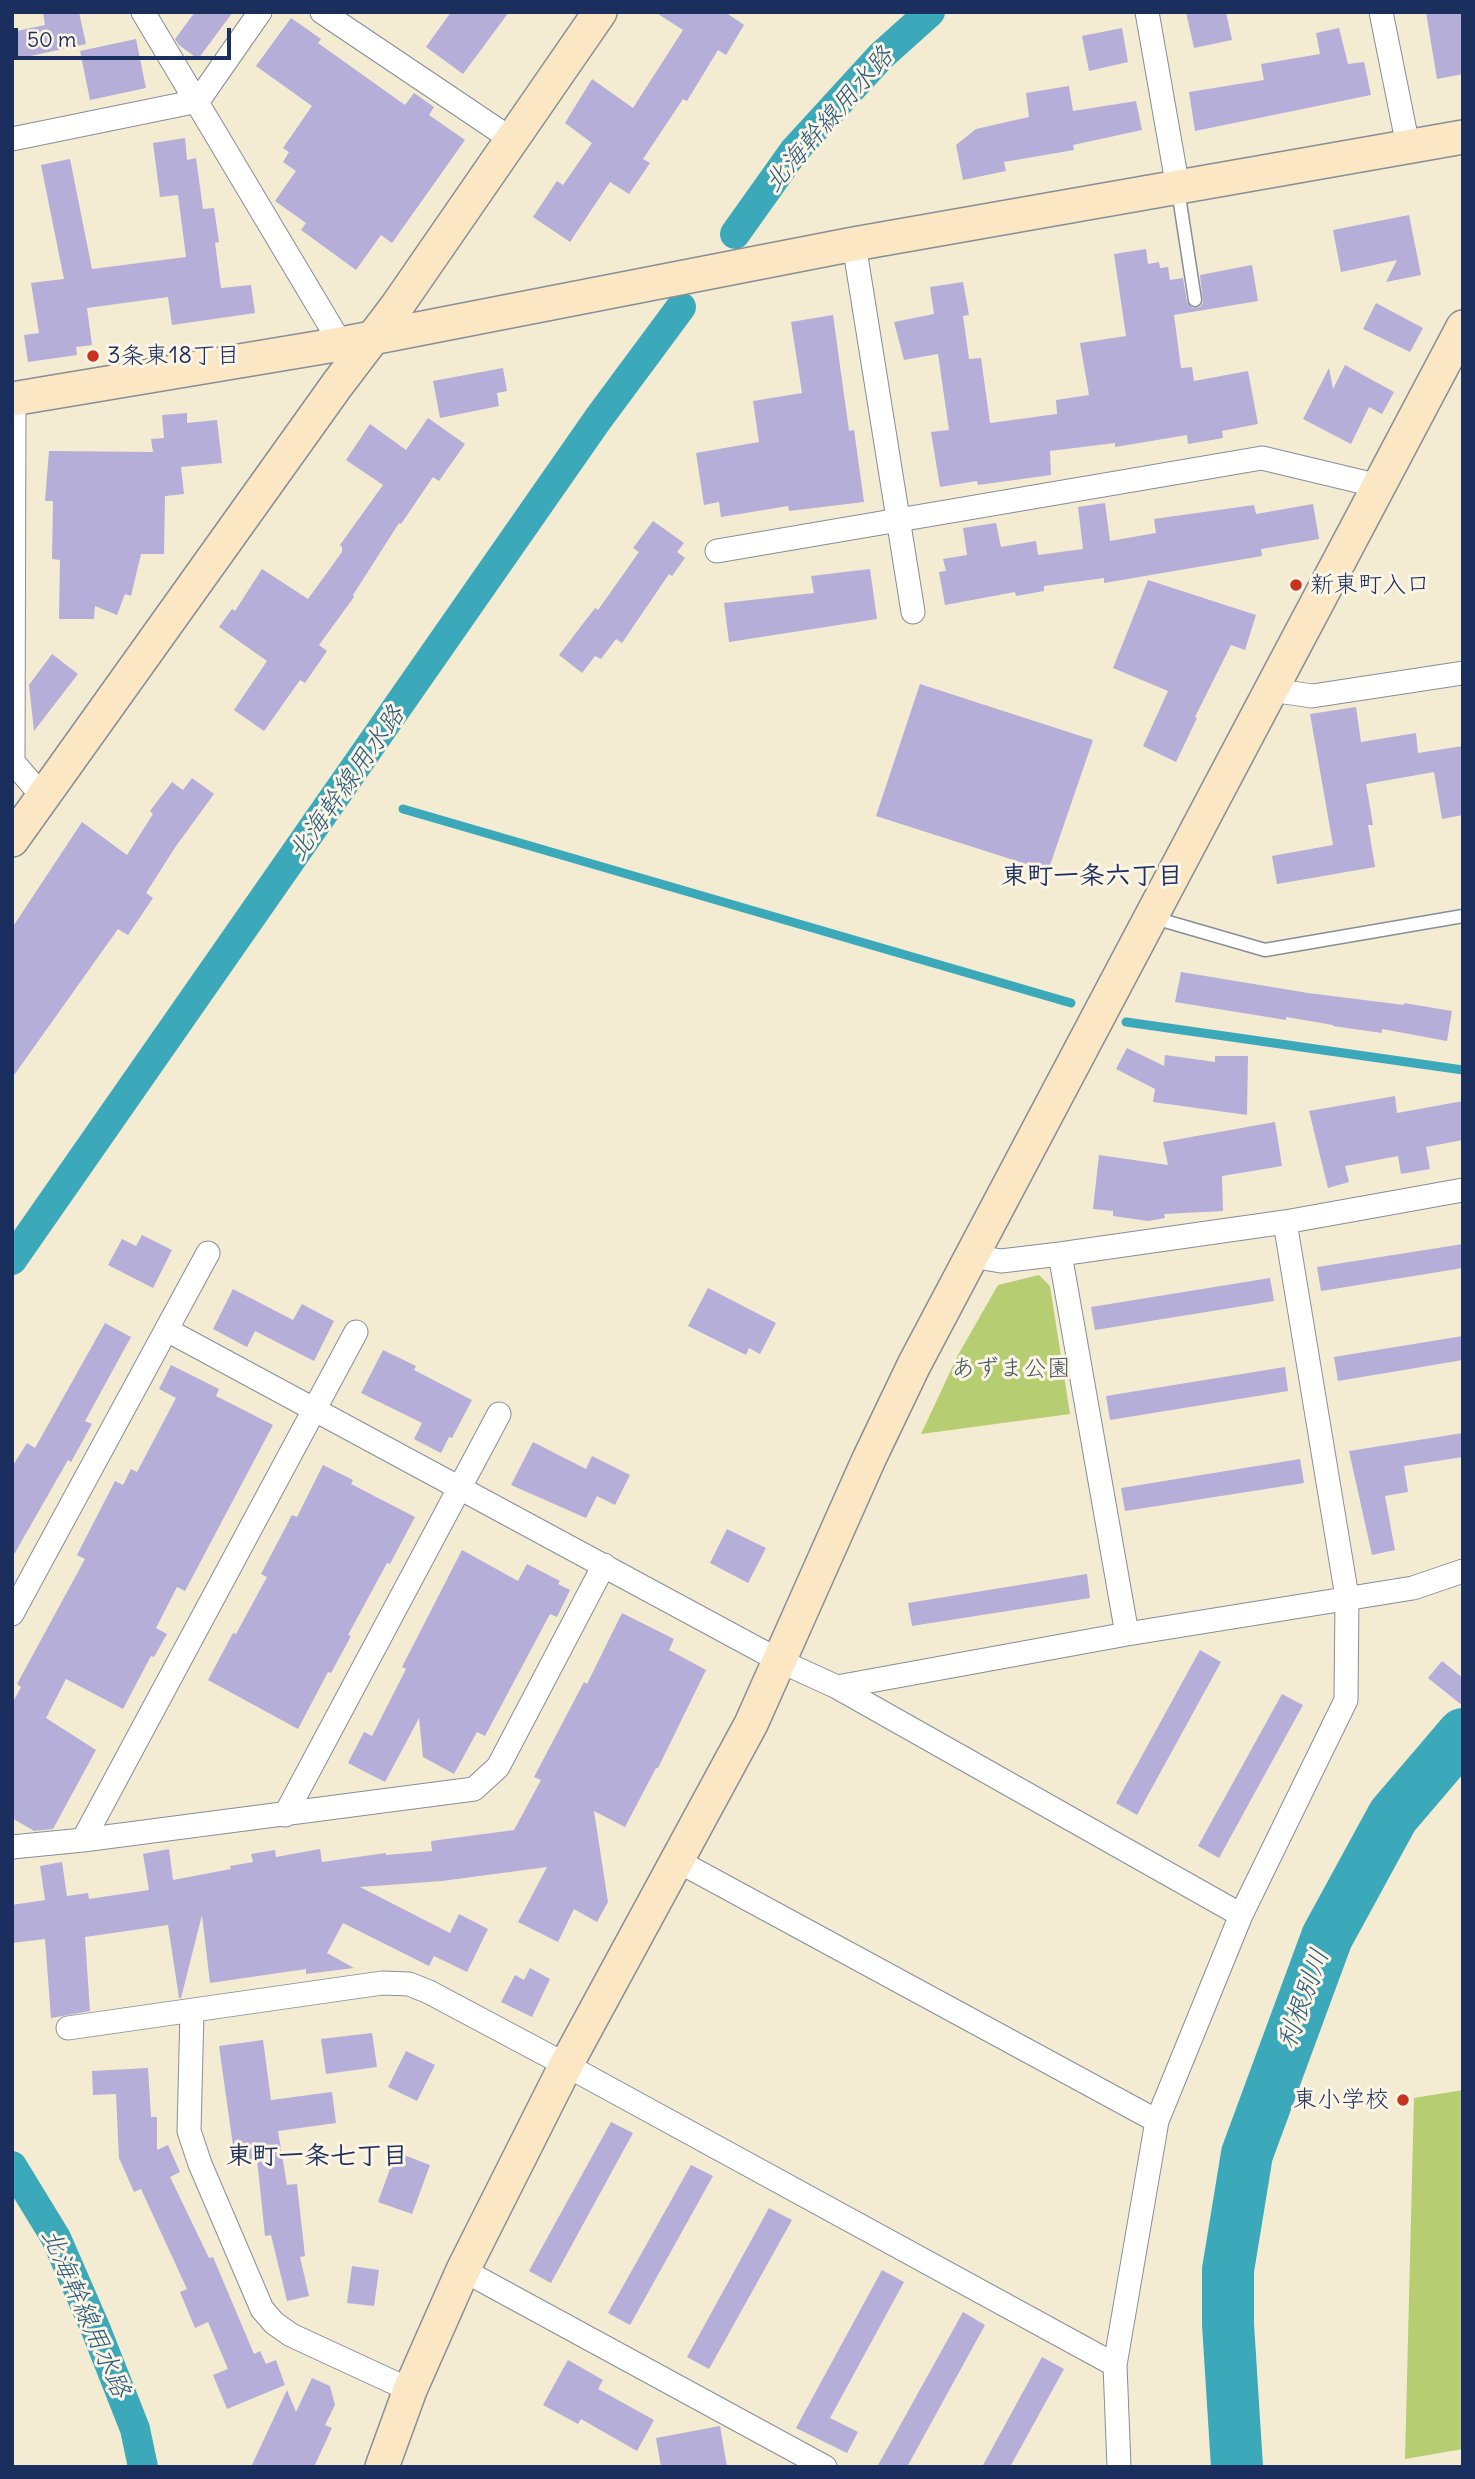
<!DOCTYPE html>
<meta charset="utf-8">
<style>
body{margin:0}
#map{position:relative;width:1475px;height:2479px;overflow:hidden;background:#f3ecd2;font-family:Delius,sans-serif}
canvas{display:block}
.frame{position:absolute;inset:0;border:14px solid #1b2f5e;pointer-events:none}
.scale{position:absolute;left:14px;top:28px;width:217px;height:32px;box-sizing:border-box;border:4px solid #1b2f5e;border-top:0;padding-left:9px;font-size:21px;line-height:24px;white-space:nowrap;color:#1b2f5e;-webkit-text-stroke:5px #fcf5e5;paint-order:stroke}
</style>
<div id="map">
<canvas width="1475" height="2479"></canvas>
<div class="frame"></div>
<div class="scale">50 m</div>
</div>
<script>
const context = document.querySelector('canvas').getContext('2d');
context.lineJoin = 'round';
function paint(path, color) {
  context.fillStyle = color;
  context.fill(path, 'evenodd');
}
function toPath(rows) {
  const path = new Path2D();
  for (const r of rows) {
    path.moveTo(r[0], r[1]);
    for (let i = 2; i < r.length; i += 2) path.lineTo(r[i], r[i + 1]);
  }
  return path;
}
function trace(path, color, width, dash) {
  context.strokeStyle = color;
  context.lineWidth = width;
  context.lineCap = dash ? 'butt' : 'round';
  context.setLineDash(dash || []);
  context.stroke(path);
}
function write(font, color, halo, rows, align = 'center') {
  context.font = font + ' Delius,"Klee One",sans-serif';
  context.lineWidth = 6;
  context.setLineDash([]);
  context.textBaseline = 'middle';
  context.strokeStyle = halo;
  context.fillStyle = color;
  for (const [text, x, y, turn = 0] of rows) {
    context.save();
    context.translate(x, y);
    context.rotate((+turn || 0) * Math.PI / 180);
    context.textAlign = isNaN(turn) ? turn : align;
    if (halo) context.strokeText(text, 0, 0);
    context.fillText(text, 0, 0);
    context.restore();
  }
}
const green = toPath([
 [1039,1275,1050,1286,1070,1414,921,1434,958,1355,998,1285],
 [1463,2090,1463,2449,1405,2459,1414,2098]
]);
const stream = toPath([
 [403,809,1071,1003],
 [1126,1022,1463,1070]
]);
const canal = toPath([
 [735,234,794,151,881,56,930,12],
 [12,1260,598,419,681,307],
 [12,2166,56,2238,96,2330,135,2429,143,2467]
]);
const river = toPath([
 [1237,2467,1228,2324,1228,2270,1247,2154,1327,1937,1393,1816,1463,1734]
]);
const building = toPath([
 [43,12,79,12,86,44,12,60,12,32,45,25],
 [195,12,233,12,198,59,179,45,175,39],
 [451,12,509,12,463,74,426,47],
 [655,12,725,12,744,25,726,55,718,50,687,101,683,99,643,159,650,163,629,194,610,182,570,242,533,217,557,181,563,185,592,143,565,123,592,79,633,108,683,30],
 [1186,12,1226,12,1232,40,1194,48],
 [1426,12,1463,12,1463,74,1437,79],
 [291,18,321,39,318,43,405,105,414,93,434,107,429,115,465,140,392,243,381,235,356,270,301,230,306,223,275,201,296,171,283,162,289,152,283,148,312,106,256,66],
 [1122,28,1128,62,1089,71,1082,36],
 [1339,28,1348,64,1364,62,1371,95,1195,131,1189,92,1264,80,1261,64,1320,54,1316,33],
 [136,39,146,88,90,100,80,51],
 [1069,86,1073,111,1136,101,1142,130,1073,145,1074,150,1004,162,1006,171,963,180,956,145,976,129,1029,117,1026,93],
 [185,138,187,160,196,158,203,209,214,208,219,242,215,243,221,288,251,285,255,313,172,325,168,297,87,308,92,345,76,347,77,355,28,362,24,335,39,333,31,283,64,279,41,165,70,159,92,269,186,257,178,195,160,197,153,143],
 [1409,215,1421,275,1386,282,1397,260,1341,272,1333,230],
 [1146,249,1148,264,1159,262,1160,268,1168,267,1170,280,1183,278,1187,302,1193,308,1200,307,1203,303,1200,275,1252,265,1258,301,1174,315,1181,368,1192,367,1194,381,1248,371,1258,424,1222,431,1223,438,1188,444,1187,435,1115,447,1115,443,1050,451,1051,475,978,485,977,481,940,487,931,432,949,430,938,354,904,360,894,322,934,314,930,287,963,282,969,315,963,316,969,359,981,358,990,423,1057,414,1056,400,1089,395,1080,343,1126,336,1114,254],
 [1376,303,1423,328,1410,352,1363,329],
 [833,315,849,431,854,430,864,502,789,511,788,506,721,517,719,502,704,505,696,453,759,442,753,401,802,393,791,322],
 [1345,365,1394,392,1382,414,1369,407,1351,444,1303,419,1329,368,1333,389],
 [503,368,507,391,497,393,499,406,440,418,433,381],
 [187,413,187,423,217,420,222,463,181,467,184,494,165,496,164,554,141,554,131,596,125,594,117,615,95,606,94,619,59,619,60,560,52,559,53,501,45,501,49,451,153,452,151,439,164,438,162,415],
 [428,418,465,444,439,481,433,477,401,524,399,523,353,595,354,597,319,645,327,651,305,683,300,680,264,731,234,710,267,661,219,627,232,609,235,611,262,569,308,599,342,552,342,547,340,545,383,485,346,460,370,424,406,450],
 [1105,503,1110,541,1156,533,1154,519,1254,505,1256,514,1313,504,1319,539,1261,549,1262,556,1104,583,1104,578,1044,586,1044,591,1016,596,1015,592,945,605,939,572,946,571,943,559,967,555,963,528,996,523,1001,547,1036,541,1038,555,1083,549,1078,507],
 [653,521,684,543,677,552,685,558,672,576,669,574,622,643,616,639,601,659,595,656,582,673,559,655,595,608,598,610,639,552,633,548],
 [870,569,877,619,729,642,724,603,814,593,811,576],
 [1148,580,1256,615,1245,650,1231,645,1195,717,1197,718,1176,762,1143,746,1168,691,1113,668],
 [52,654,78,674,34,731,29,685],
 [920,684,1093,740,1048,871,876,816],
 [1356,707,1361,742,1416,733,1418,753,1463,746,1463,815,1442,819,1434,772,1366,784,1373,825,1368,825,1375,867,1277,884,1272,856,1333,845,1310,714],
 [192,778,214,794,176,846,146,893,153,898,128,935,118,929,12,1078,12,928,82,822,127,855,153,814,150,811,172,782,183,790],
 [1181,972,1308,993,1404,1005,1404,1003,1452,1011,1447,1041,1382,1029,1382,1033,1333,1026,1333,1025,1286,1017,1286,1020,1175,1002],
 [1127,1048,1164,1066,1165,1055,1215,1062,1215,1056,1248,1056,1247,1115,1153,1102,1155,1089,1116,1069],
 [1395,1096,1397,1113,1463,1101,1463,1140,1426,1147,1430,1169,1401,1174,1398,1156,1345,1166,1349,1182,1328,1188,1309,1111],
 [1275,1122,1282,1166,1222,1176,1223,1211,1164,1214,1165,1218,1148,1221,1113,1216,1113,1211,1093,1209,1099,1155,1168,1165,1163,1142],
 [142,1235,172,1250,153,1288,108,1265,122,1239,136,1246],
 [1463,1244,1463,1268,1321,1291,1317,1267],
 [1270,1278,1274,1301,1095,1330,1091,1307],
 [708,1288,776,1323,760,1354,749,1348,746,1355,688,1326],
 [233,1289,293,1320,302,1304,334,1321,314,1361,255,1331,247,1347,213,1329],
 [105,1323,131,1337,85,1421,92,1424,71,1462,68,1460,12,1558,12,1467,27,1443,35,1448],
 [1463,1336,1463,1360,1338,1381,1334,1357],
 [383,1350,416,1366,414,1370,472,1400,452,1438,449,1437,441,1453,414,1439,422,1423,361,1393],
 [171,1365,219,1389,216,1396,273,1425,185,1591,177,1587,156,1628,167,1634,154,1657,151,1656,123,1709,66,1679,46,1718,96,1750,53,1829,34,1831,12,1818,12,1704,21,1687,17,1684,85,1559,77,1555,115,1481,123,1485,131,1469,137,1472,176,1398,159,1389],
 [1285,1367,1288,1391,1110,1420,1106,1396],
 [1463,1433,1463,1457,1404,1466,1408,1492,1385,1496,1395,1550,1372,1555,1349,1451],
 [533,1442,586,1469,592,1456,630,1475,615,1505,597,1496,586,1518,511,1485],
 [1300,1459,1304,1483,1125,1511,1121,1488],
 [323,1465,353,1480,351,1484,415,1517,390,1564,387,1563,348,1635,351,1636,331,1673,328,1672,298,1729,208,1680,233,1633,236,1634,267,1577,261,1574,292,1515,297,1517],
 [727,1529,766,1548,748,1583,710,1563],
 [462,1550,518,1581,527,1564,560,1581,558,1584,570,1590,557,1617,550,1614,485,1736,477,1732,454,1774,423,1757,419,1718,385,1782,348,1763,364,1732,372,1736,406,1669,402,1667],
 [1087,1574,1090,1598,912,1626,908,1603],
 [622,1613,674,1639,669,1650,706,1670,658,1768,656,1768,625,1827,594,1811,608,1902,597,1922,574,1909,558,1942,518,1922,547,1867,442,1881,360,1887,450,1933,459,1914,488,1929,467,1972,434,1956,429,1966,343,1923,327,1953,354,1968,306,1974,306,1969,210,1983,202,1915,181,1998,179,1998,168,1925,85,1937,90,2011,51,2018,45,1939,12,1943,12,1905,45,1900,40,1866,62,1862,67,1896,88,1893,89,1899,149,1890,143,1854,169,1849,173,1880,231,1869,230,1866,253,1862,251,1854,275,1850,276,1857,320,1849,322,1862,386,1853,386,1855,432,1851,431,1841,514,1830,541,1780,534,1777,584,1682,587,1684],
 [1200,1650,1221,1662,1137,1815,1116,1803],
 [1442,1661,1463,1678,1463,1706,1428,1678],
 [1282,1694,1303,1705,1219,1858,1198,1846],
 [530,1968,550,1979,532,2017,501,2002,515,1975,524,1980],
 [372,2033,377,2067,326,2074,321,2039],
 [263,2040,271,2100,332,2092,336,2123,278,2131,287,2185,297,2184,305,2256,300,2257,309,2296,287,2301,271,2235,265,2236,257,2159,247,2161,245,2151,234,2153,219,2046],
 [406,2051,435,2065,417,2101,388,2087],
 [148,2068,151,2117,157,2117,157,2150,168,2145,180,2172,170,2177,209,2258,213,2257,254,2354,260,2351,266,2364,276,2360,285,2385,227,2409,213,2375,228,2369,208,2322,195,2328,180,2292,187,2289,141,2189,134,2192,119,2158,116,2094,93,2095,92,2071],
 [611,2122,633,2133,551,2283,529,2271],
 [396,2152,430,2165,412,2214,378,2202],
 [691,2165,713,2176,630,2325,608,2313],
 [769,2208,792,2220,709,2369,687,2357],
 [352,2266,379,2270,374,2306,347,2303],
 [882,2270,904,2282,830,2418,858,2432,847,2453,796,2428],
 [963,2312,985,2325,907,2467,877,2467],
 [1042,2357,1064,2369,1010,2467,982,2467],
 [568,2360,603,2380,598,2389,654,2420,637,2451,581,2419,578,2424,543,2405],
 [312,2378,330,2386,335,2405,325,2425,332,2428,314,2467,251,2467,287,2390,296,2412],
 [720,2426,727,2467,661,2467,656,2438]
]);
const lane = toPath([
 [1178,190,1195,300],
 [1151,917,1265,950,1463,916]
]);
const street = toPath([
 [143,12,341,344],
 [322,12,511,139],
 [1147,12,1178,188],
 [1381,12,1408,146],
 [12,139,198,101,260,12],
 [854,244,913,612],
 [14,399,13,762,43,797],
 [717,551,1262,458,1379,486],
 [1271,690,1312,696,1463,673],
 [1060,1254,1127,1634],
 [971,1256,1001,1261,1060,1254,1285,1222,1463,1190],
 [167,1330,780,1661,837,1687,1241,1915],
 [12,1614,208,1253],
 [837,1687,1127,1634,1413,1588,1463,1571],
 [285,1815,499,1414],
 [83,1840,356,1332],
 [12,1847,83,1840,474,1789,498,1767,604,1565],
 [676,1860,1157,2121],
 [192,2012,189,2131,200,2164,262,2309,274,2323,291,2335,410,2390],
 [68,2028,382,1983,409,1984,429,1992,566,2065,1115,2365],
 [463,2270,825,2467],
 [1119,2467,1115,2365,1157,2121,1241,1915,1346,1700,1347,1597,1285,1222]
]);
const secondary = toPath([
 [12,399,341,344,854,244,1463,137],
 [12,840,337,385,397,306,600,12],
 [382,2467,410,2390,463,2270,566,2065,751,1724,869,1459,914,1365,1463,327]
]);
const markers = [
 [93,356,7,"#c8321e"],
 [1296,585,7,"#c8321e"],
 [1403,2100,7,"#c8321e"]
];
const poiNames = [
 ["3条東18丁目",107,356],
 ["新東町入口",1310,585],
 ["東小学校",1389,2100,"right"]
];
const parkNames = [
 ["あずま公園",1011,1369]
];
const waterNames = [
 ["北海幹線用水路",829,120,-49],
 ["北海幹線用水路",347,784,-55],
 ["利根別川",1304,1999,-70],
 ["北海幹線用水路",85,2313,66]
];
const neighbourhoodNames = [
 ["東町一条六丁目",1092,877],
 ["東町一条七丁目",317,2157]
];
paint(green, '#b7cd71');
trace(stream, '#3ca9ba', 9);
trace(canal, '#3ca9ba', 30);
trace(river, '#3ca9ba', 52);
paint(building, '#b4aed9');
trace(lane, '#878e98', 15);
trace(street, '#878e98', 25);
trace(secondary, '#878e98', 36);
trace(lane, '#fff', 12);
trace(street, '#fff', 23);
trace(secondary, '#fbe7c3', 33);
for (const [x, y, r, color] of markers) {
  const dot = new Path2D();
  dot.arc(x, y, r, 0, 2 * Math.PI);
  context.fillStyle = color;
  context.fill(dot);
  trace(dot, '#fcf5e5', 2.5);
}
write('24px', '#1b2f5e', '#fcf5e5', poiNames, 'left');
write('24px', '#425663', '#fcf5e5', parkNames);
write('italic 26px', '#275a7e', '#fcf5e5', waterNames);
write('bold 26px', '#1b2f5e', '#fcf5e5', neighbourhoodNames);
</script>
